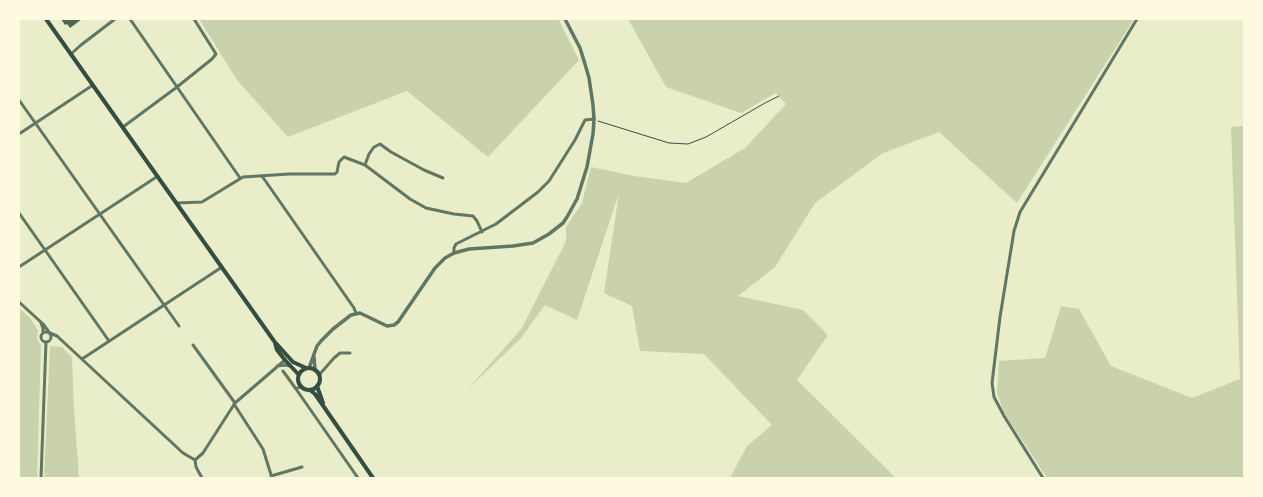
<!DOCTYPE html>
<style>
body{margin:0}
#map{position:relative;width:1263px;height:497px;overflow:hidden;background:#e9edc9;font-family:"Asap Condensed",sans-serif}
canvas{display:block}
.frame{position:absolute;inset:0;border:20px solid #fefae0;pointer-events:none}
</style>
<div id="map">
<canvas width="1263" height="497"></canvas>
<div class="frame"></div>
</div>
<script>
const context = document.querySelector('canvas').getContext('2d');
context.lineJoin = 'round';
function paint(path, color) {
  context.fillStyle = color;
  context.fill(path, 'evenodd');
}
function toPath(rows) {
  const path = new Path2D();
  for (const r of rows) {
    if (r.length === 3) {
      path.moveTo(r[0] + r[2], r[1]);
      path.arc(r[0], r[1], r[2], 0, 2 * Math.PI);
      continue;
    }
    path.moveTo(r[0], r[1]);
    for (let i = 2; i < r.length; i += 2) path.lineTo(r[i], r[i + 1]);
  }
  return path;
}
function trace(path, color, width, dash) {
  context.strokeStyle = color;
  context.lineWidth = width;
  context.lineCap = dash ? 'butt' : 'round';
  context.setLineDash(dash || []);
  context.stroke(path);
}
const green = toPath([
 [199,19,560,19,559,20,579,60,488,157,407,91,288,137,237,80],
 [628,19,1134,19,1017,203,939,132,883,153,815,203,775,267,738,296,803,310,828,335,797,380,896,478,730,478,747,446,772,425,704,354,640,351,632,306,604,293,619,193,577,320,545,305,521,338,467,390,522,328,566,241,566,227,582,203,591,167,634,176,686,183,745,148,786,104,776,93,741,113,666,87],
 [1244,126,1244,478,1047,478,1004,413,997,393,999,361,1045,358,1061,306,1079,309,1111,366,1192,398,1240,379,1231,127],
 [19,308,31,319,38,330,37,339,41,345,37,478,19,478],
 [50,346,62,347,72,357,74,409,79,478,44,478]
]);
const building = toPath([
 [61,19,82,19,70,28,67,24,65,25]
]);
const path = toPath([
 [598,121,669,143,688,144,706,137,765,103,779,96]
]);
const minor = toPath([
 [130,19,240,178],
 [71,54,81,45,115,19],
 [19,100,179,326],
 [123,127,177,87,212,59,216,54,194,19],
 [19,134,93,85],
 [365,165,369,154,374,147,380,144,391,152,424,170,443,178],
 [262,176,354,308,356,313],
 [177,203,202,202,243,177,289,174,335,174,337,172,339,162,344,157,365,165,410,199,426,208,454,214,473,216,477,221,482,232],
 [19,213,109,341],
 [454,253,454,248,456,244,496,224,538,192,549,181,575,140,585,120,594,119],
 [19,267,158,176],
 [19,302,43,324,49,332],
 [40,321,43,328,43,333],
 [46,337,5],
 [50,333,57,336,183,453,195,460],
 [193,345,235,403],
 [82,359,222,267],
 [277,366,285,365,290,366],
 [283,371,296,389],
 [319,375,334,358,340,353,350,353],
 [301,386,296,389,358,478],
 [234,404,263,449,272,478],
 [195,460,203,453,235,403,285,360],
 [195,460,196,467,202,478],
 [271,476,302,467],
 [41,478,46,342],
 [1043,478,1004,416,994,397,992,383,1000,317,1014,231,1020,212,1137,19]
]);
const tertiary = toPath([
 [314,357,315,370],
 [309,368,317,346,321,341,333,329,351,315,360,313,387,326,394,325,398,322,435,268,445,258,454,253,469,249,513,246,533,243,549,234,563,223,567,217,577,199,587,167,593,134,594,119,593,105,589,78,585,64,580,48,565,19]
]);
const secondary = toPath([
 [46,19,274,341,293,362,306,368],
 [275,343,277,350,285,360,299,375],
 [309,379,11],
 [317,386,323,403],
 [310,390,315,394,373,478]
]);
paint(green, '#cad2ad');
paint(building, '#4f6655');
trace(path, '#344e41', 1);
trace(minor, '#617663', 3);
trace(tertiary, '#617663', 3.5);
trace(secondary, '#344e41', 4);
</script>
